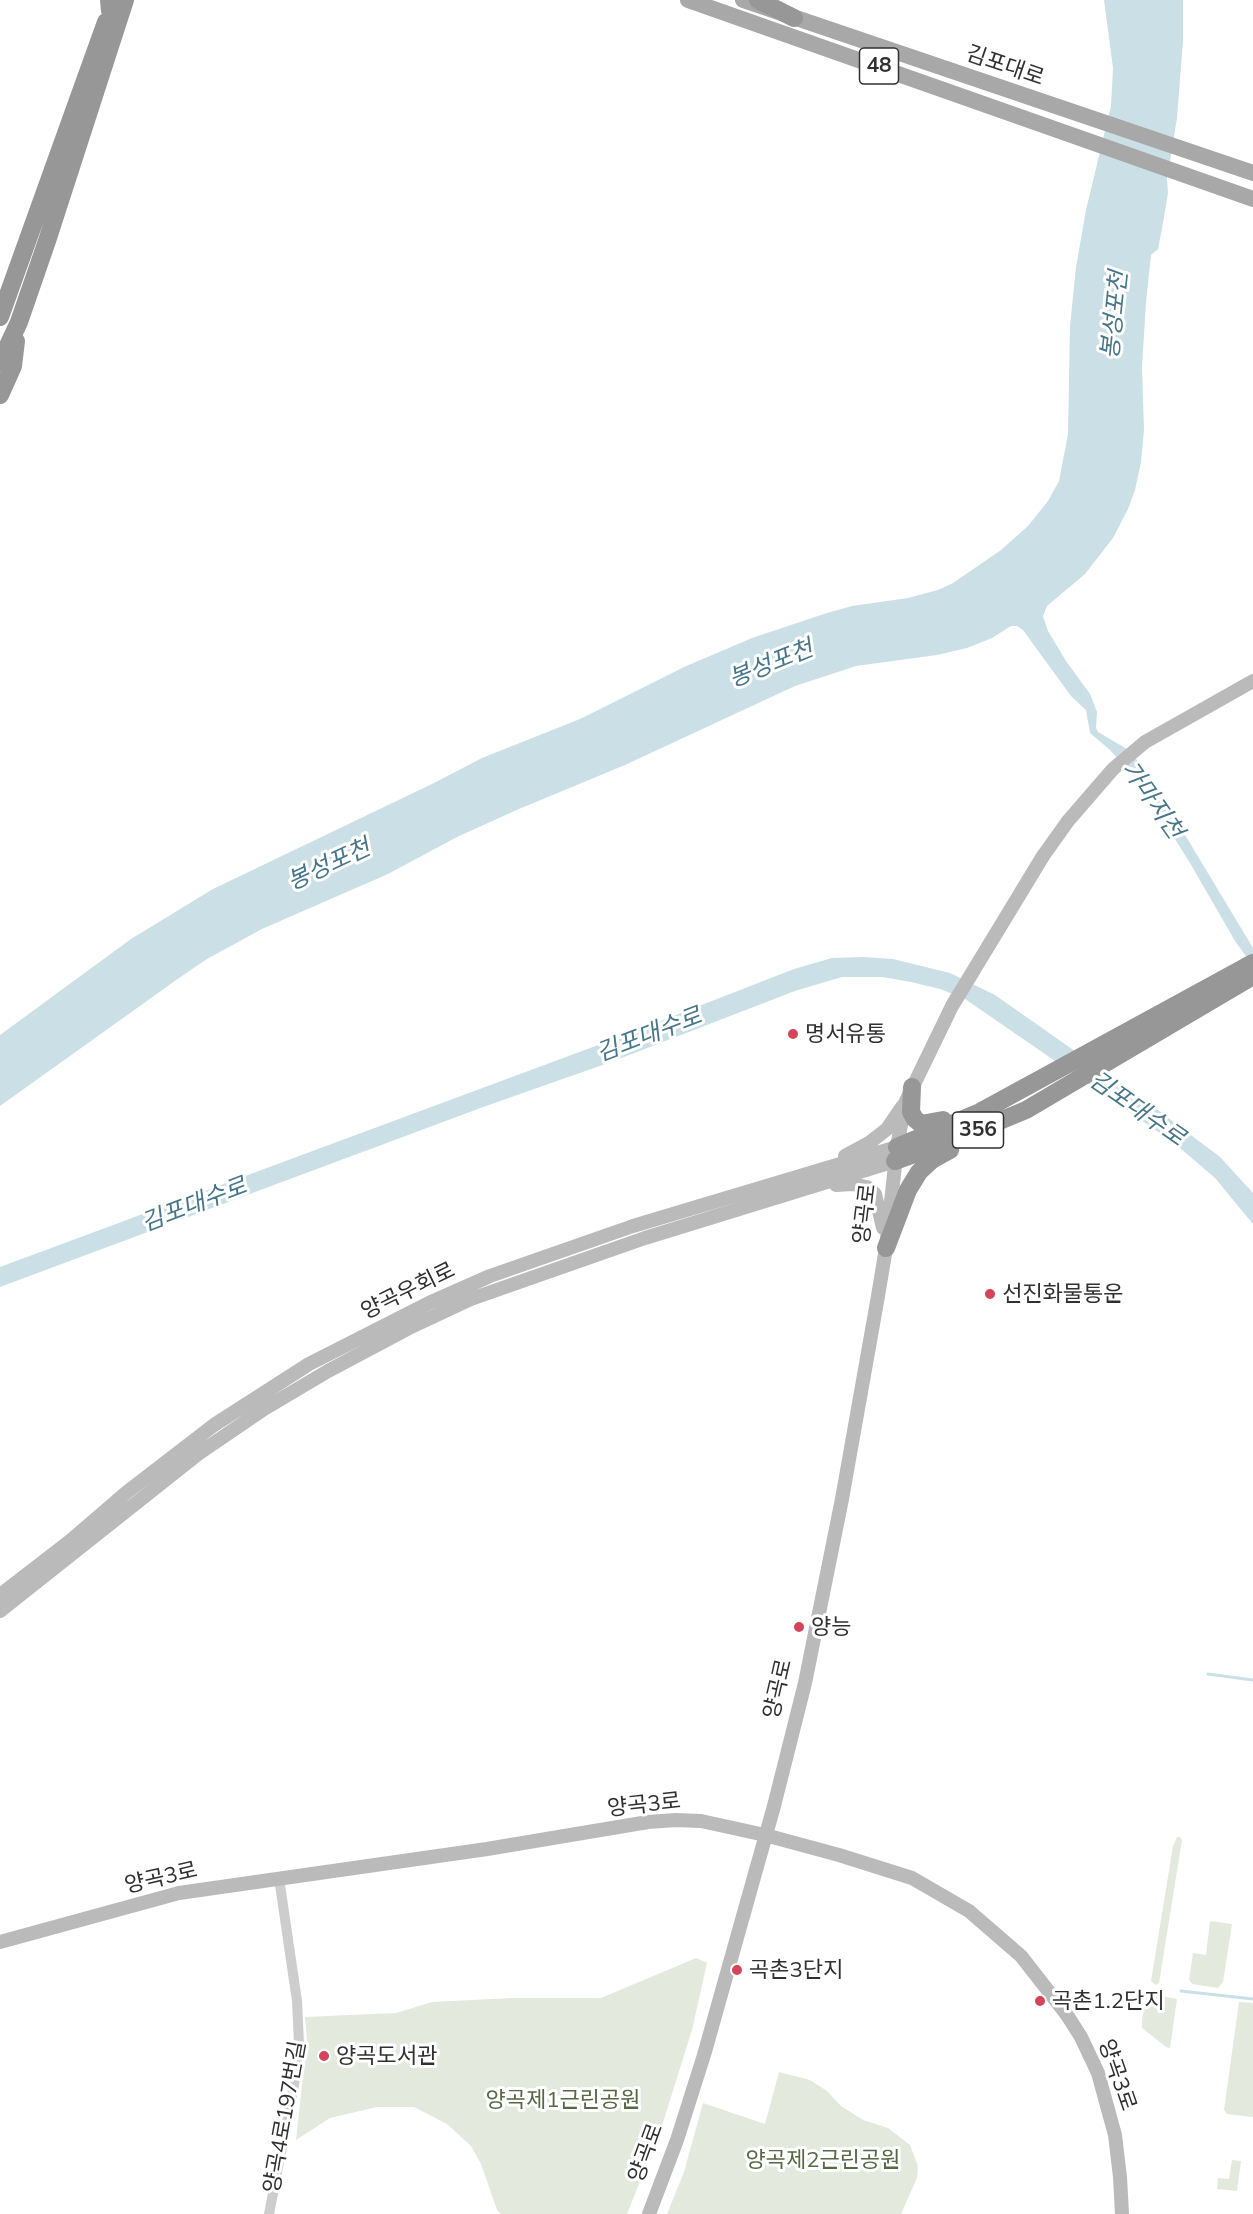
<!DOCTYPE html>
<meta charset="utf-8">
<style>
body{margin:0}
canvas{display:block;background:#fff}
</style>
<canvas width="1253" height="2214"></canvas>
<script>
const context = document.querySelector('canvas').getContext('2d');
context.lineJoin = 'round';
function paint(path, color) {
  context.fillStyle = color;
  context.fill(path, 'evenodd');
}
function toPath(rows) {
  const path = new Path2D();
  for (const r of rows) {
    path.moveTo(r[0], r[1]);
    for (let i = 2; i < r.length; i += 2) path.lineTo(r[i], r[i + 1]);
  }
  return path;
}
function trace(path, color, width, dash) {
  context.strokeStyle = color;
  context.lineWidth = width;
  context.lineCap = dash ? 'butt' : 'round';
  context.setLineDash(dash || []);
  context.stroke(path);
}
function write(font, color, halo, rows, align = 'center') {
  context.font = font + ' Mulish,"Noto Sans KR",sans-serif';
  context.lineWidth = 6;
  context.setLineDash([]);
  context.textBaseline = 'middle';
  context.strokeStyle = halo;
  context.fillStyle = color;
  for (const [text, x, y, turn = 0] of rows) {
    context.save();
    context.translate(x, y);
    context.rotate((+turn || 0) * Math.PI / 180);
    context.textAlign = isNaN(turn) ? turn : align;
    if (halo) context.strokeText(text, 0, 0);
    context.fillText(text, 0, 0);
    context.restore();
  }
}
const green = toPath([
 [1177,1837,1180,1837,1182,1840,1159,1983,1156,1985,1151,1981,1173,1846],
 [1210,1921,1232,1924,1223,1982,1218,1988,1192,1984,1189,1980,1193,1953,1206,1955],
 [696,1958,707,1963,692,2030,660,2132,627,2214,501,2214,497,2210,481,2164,471,2146,447,2124,414,2107,377,2107,330,2118,296,2140,307,2040,305,2017,396,2013,432,2002,513,1998,601,1998],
 [1150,1989,1155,1990,1155,1995,1177,1999,1170,2048,1166,2047,1142,2028,1142,2020,1147,1992],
 [1239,2002,1253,2003,1253,2117,1227,2114,1224,2110],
 [779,2072,810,2080,827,2091,841,2106,863,2120,888,2128,910,2145,918,2166,917,2178,901,2214,667,2214,684,2172,703,2103,765,2124],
 [1232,2160,1241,2161,1237,2191,1217,2189,1218,2178,1229,2179]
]);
const water = toPath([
 [1104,0,1183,0,1183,41,1177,118,1167,179,1168,193,1163,223,1158,249,1151,255,1146,302,1142,367,1144,430,1141,462,1135,490,1128,509,1113,538,1085,574,1047,606,1043,616,1048,631,1066,661,1090,694,1097,712,1096,728,1098,732,1127,749,1137,760,1161,795,1253,948,1253,966,1235,941,1190,863,1141,785,1110,750,1090,733,1086,710,1071,696,1023,630,1017,626,1011,626,992,638,967,648,937,655,856,666,795,686,625,765,519,809,457,837,388,874,262,929,207,959,179,978,0,1106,0,1035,131,939,213,889,434,783,482,758,580,719,684,667,752,638,827,613,852,606,908,598,938,590,953,583,1001,550,1028,526,1048,501,1059,481,1068,434,1070,326,1076,267,1086,210,1111,106,1113,68],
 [864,957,893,959,950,973,995,995,1146,1101,1220,1157,1253,1193,1253,1224,1215,1178,1173,1142,965,999,940,989,911,982,882,977,842,977,795,991,611,1062,486,1106,0,1287,0,1267,609,1041,794,969,832,958]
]);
const stream = toPath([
 [1208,1674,1253,1680],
 [1181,1991,1253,1999]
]);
const street = toPath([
 [269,2214,294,2085,299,2044,297,2001,279,1878]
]);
const secondary = toPath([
 [845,1156,869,1143,887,1129,902,1107],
 [836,1185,852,1184,867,1187,875,1194,883,1228],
 [0,1595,70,1541,127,1492,214,1425,309,1364,429,1303,490,1276,633,1226,897,1147],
 [0,1611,198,1454,264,1409,328,1371,409,1328,471,1299,645,1238,895,1161],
 [0,1942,179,1893,487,1849,648,1822,676,1820,701,1821,765,1835,839,1855,912,1878,969,1911,1021,1956,1067,2015,1081,2037,1098,2073,1115,2135,1120,2177,1122,2214],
 [649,2214,677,2140,704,2055,774,1806,805,1683,842,1499,878,1296,886,1248,897,1147,905,1103,952,1006,1043,856,1068,821,1113,769,1145,742,1253,681]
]);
const primary = toPath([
 [688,0,1253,199],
 [743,0,1253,173]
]);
const highway = toPath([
 [109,0,110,11],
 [758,0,794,18],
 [0,317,106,22],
 [0,363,19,322,47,241,125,0],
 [0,395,13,366,16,341],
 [912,1087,911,1112,915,1119,921,1124,943,1120],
 [897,1147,980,1112,1253,963],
 [895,1161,961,1137,1026,1110,1253,976],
 [886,1248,908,1190,919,1172,932,1160,950,1150]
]);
const markers = [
 [793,1034,6,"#d4455c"],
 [990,1294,6,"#d4455c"],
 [799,1627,6,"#d4455c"],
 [737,1970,6,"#d4455c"],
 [1040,2001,6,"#d4455c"],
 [324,2056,6,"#d4455c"]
];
const shields = [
 [879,66,39],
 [978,1130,51]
];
const shieldNames = [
 ["48",879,66],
 ["356",978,1130]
];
const streetNames = [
 ["김포대로",1005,66,19],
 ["양곡로",865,1214,-83],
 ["양곡우회로",408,1291,-26],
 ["양곡로",778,1689,-77],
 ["양곡3로",644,1805,-6],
 ["양곡3로",161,1878,-13],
 ["양곡3로",1117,2075,71],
 ["양곡4로197번길",285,2117,-80],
 ["양곡로",646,2153,-70]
];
const poiNames = [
 ["명서유통",805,1034],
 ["선진화물통운",1002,1294],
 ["양능",811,1627],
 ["곡촌3단지",749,1970],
 ["곡촌1.2단지",1052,2001],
 ["양곡도서관",336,2056]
];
const parkNames = [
 ["양곡제1근린공원",563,2100],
 ["양곡제2근린공원",823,2160]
];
const waterNames = [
 ["봉성포천",1115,315,-84],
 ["봉성포천",771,664,-22],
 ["가마지천",1152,800,55],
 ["봉성포천",329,865,-25],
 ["김포대수로",649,1035,-21],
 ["김포대수로",1137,1109,35],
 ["김포대수로",194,1205,-21]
];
paint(green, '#e4e9dd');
paint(water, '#cbdfe7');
trace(stream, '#cbdfe7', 3);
trace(street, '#cdcdcd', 10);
trace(secondary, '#bababa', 14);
trace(primary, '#a8a8a8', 16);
trace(highway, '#979797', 18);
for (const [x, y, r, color] of markers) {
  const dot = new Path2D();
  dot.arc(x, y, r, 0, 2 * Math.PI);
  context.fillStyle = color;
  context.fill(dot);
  trace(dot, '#fff', 2);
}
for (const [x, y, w] of shields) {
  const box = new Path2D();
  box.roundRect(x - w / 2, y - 18, w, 36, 4.5);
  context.fillStyle = '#fff';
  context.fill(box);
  trace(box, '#303030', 1.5);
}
write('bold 21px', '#303030', null, shieldNames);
write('22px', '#303030', '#fff', streetNames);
write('22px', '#303030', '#fff', poiNames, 'left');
write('22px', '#576842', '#fff', parkNames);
write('italic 24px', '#46768b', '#fff', waterNames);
</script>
